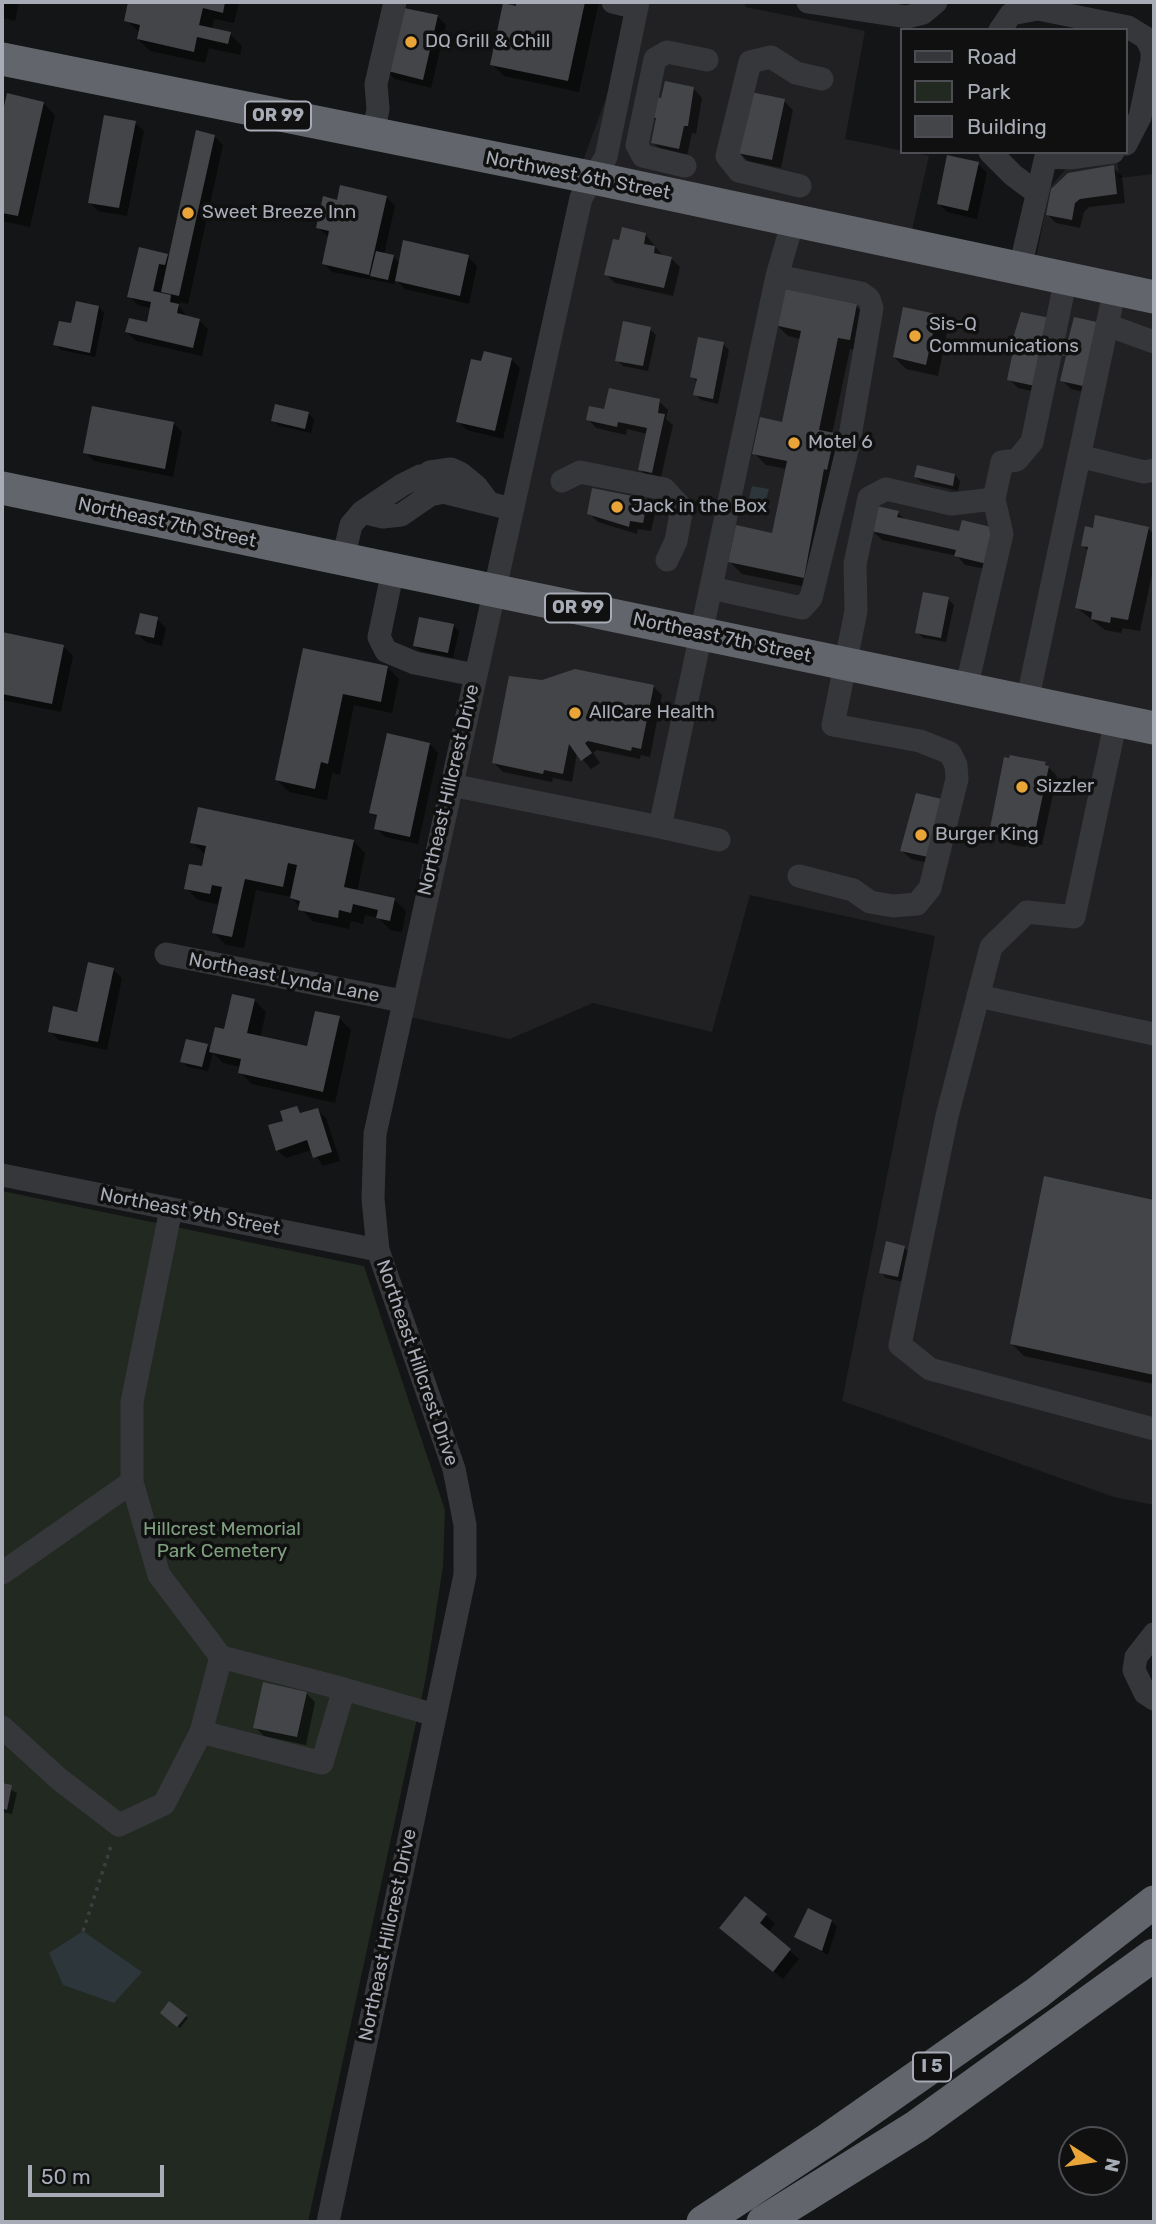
<!DOCTYPE html>
<style>
body{margin:0}
#map{position:relative;width:1156px;height:2224px;overflow:hidden;background:#141516;font-family:Rubik,sans-serif}
canvas{display:block}
.frame{position:absolute;inset:0;border:4px solid #a7acb6;pointer-events:none}
.legend{position:absolute;left:900px;top:28px;width:228px;height:126px;box-sizing:border-box;background:#101011;border:2px solid #4c4e53;margin:0;padding:9px 12px;list-style:none;font-size:21px;color:#a7acb6}
.legend li{display:flex;align-items:center;gap:14px;height:35px}
.legend b{width:35px;border:2px solid #4c4e53}
.north{position:absolute;left:1058px;top:2126px;width:70px;height:70px;box-sizing:border-box;background:#101011;border:2px solid #4c4e53;border-radius:50%;rotate:102deg;font-size:19px;font-weight:700;line-height:28px;text-align:center;color:#a7acb6}
.north::after{content:'';display:block;margin:auto;width:24px;height:32px;background:#eaa539;clip-path:polygon(50% 0,100% 100%,50% 72%,0 100%)}
.scale{position:absolute;left:28px;top:2165px;width:136px;height:32px;box-sizing:border-box;border:4px solid #a7acb6;border-top:0;padding-left:9px;font-size:21px;line-height:24px;white-space:nowrap;color:#a7acb6;-webkit-text-stroke:5px #101011;paint-order:stroke}
</style>
<div id="map">
<canvas width="1156" height="2224"></canvas>
<div class="frame"></div>
<ul class="legend">
<li><b style="height:9px;background:#36373b"></b>Road</li>
<li><b style="height:19px;background:#212921"></b>Park</li>
<li><b style="height:19px;background:#444549"></b>Building</li>
</ul>
<div class="north">N</div>
<div class="scale">50 m</div>
</div>
<script>
const context = document.querySelector('canvas').getContext('2d');
context.lineJoin = 'round';
function paint(path, color) {
  context.fillStyle = color;
  context.fill(path, 'evenodd');
}
function toPath(rows) {
  const path = new Path2D();
  for (const r of rows) {
    path.moveTo(r[0], r[1]);
    for (let i = 2; i < r.length; i += 2) path.lineTo(r[i], r[i + 1]);
  }
  return path;
}
function trace(path, color, width, dash) {
  context.strokeStyle = color;
  context.lineWidth = width;
  context.lineCap = dash ? 'butt' : 'round';
  context.setLineDash(dash || []);
  context.stroke(path);
}
function write(font, color, halo, rows, align = 'center') {
  context.font = font + ' Rubik,sans-serif';
  context.lineWidth = 7;
  context.setLineDash([]);
  context.textBaseline = 'middle';
  context.strokeStyle = halo;
  context.fillStyle = color;
  for (const [text, x, y, turn = 0] of rows) {
    context.save();
    context.translate(x, y);
    context.rotate((+turn || 0) * Math.PI / 180);
    context.textAlign = isNaN(turn) ? turn : align;
    if (halo) context.strokeText(text, 0, 0);
    context.fillText(text, 0, 0);
    context.restore();
  }
}
const built = toPath([
 [641,2,745,2,745,7,865,31,845,139,929,156,912,230,1036,259,1050,187,1065,170,1117,158,1119,178,1154,174,1154,1505,1114,1497,842,1401,935,936,750,895,712,1032,593,1003,510,1039,410,1017,503,584,584,158]
]);
const green = toPath([
 [2,1191,364,1266,445,1510,443,1566,426,1677,308,2222,2,2222]
]);
const water = toPath([
 [752,486,769,489,762,514,746,511],
 [83,1931,142,1972,114,2003,63,1985,49,1953]
]);
const shadow = toPath([
 [2,2,19,2,15,21,2,18],
 [130,2,239,2,234,23,214,19,212,30,230,34,242,46,240,55,209,48,205,63,150,51,138,39,140,33,126,20],
 [518,2,599,2,579,92,504,76,492,64],
 [437,16,446,25,431,88,395,79,386,70],
 [694,89,702,98,696,134,692,133,687,156,662,151,653,142,657,121,653,117,663,100],
 [8,95,43,103,55,115,30,227,2,221,2,123],
 [784,101,793,110,781,168,748,161,739,152],
 [135,123,144,131,127,216,98,211,90,202],
 [214,136,223,145,188,304,180,302,179,306,187,317,199,320,208,329,202,356,136,341,127,332,148,324,151,308,138,305,129,296,140,249,170,256],
 [978,164,987,173,977,219,947,212,938,203],
 [1113,167,1122,176,1125,203,1089,207,1084,212,1080,228,1056,223,1047,214,1080,171],
 [386,197,395,206,384,254,393,257,400,263,468,257,477,266,469,304,405,289,395,279,394,284,332,272,324,263,329,237,318,228,338,202],
 [645,234,663,256,671,258,680,267,673,296,615,283,606,274,621,242],
 [856,306,868,318,861,351,850,349,832,434,846,446,816,589,742,574,730,562,773,535,787,469,766,465,754,453,783,424,801,339,788,336,776,324],
 [99,307,104,313,95,357,61,350,55,344],
 [1022,314,1044,394,1018,388,1009,379,1015,348,1013,345],
 [936,316,948,328,938,376,906,369,894,357],
 [650,329,656,335,648,371,623,366,617,360],
 [723,344,729,350,718,404,701,400,695,394,698,383,692,377],
 [1065,345,1092,394,1071,389,1062,380,1067,358,1063,354],
 [511,359,520,368,503,439,467,430,458,421,483,363],
 [659,401,668,410,666,419,673,425,660,481,648,478,640,469,647,434,627,429,626,435,596,428,588,419,605,411],
 [308,413,314,419,311,433,279,426,273,420],
 [173,423,182,432,173,477,94,461,85,452],
 [955,475,960,481,958,491,921,482,916,477],
 [647,501,656,510,651,531,638,529,637,534,598,522,589,513],
 [898,513,906,521,961,533,996,571,965,565,957,556,882,540,873,531],
 [1148,528,1154,535,1154,565,1140,631,1123,628,1121,633,1105,630,1077,608,1089,552,1083,545],
 [948,599,954,605,946,642,923,638,917,632],
 [157,619,166,628,162,646,146,642,137,633],
 [453,626,459,631,453,658,421,651,415,646],
 [2,634,64,647,73,656,61,712,2,700],
 [304,650,387,667,399,679,392,713,354,705,340,775,332,773,327,800,289,792,277,780],
 [653,686,662,695,650,757,641,755,640,759,597,750,593,753,600,763,591,769,577,753,572,782,553,778,552,782,503,772,494,763],
 [430,744,438,753,418,844,385,837,376,828,378,819,371,813],
 [1045,763,1057,776,1042,845,1026,843,1026,847,1013,845,992,827],
 [946,802,942,866,911,859,902,851],
 [353,841,365,853,357,892,394,899,406,911,402,932,390,930,379,918,365,915,363,924,351,921,349,929,312,921,291,897,256,890,244,948,226,945,214,933,220,905,198,900,186,888,203,868,206,855,192,842],
 [113,970,122,978,107,1050,59,1040,50,1031,79,1014],
 [254,1000,266,1012,260,1038,308,1049,339,1018,351,1030,335,1103,252,1084,240,1072,241,1067,223,1063,213,1053,208,1071,188,1067,182,1061,207,1046,211,1050],
 [296,1108,303,1114,317,1110,326,1118,340,1161,323,1166,312,1150,286,1158,277,1150,285,1122],
 [1045,1178,1154,1202,1154,1384,1024,1356,1012,1344],
 [904,1247,910,1253,903,1282,886,1278,881,1272],
 [306,1693,315,1702,306,1745,264,1736,255,1727],
 [2,1785,17,1793,12,1814,2,1812],
 [766,1915,775,1924,768,1932,799,1959,783,1979,730,1937],
 [831,1921,837,1927,828,1955,796,1937],
 [170,2003,188,2018,180,2028,162,2013]
]);
const building = toPath([
 [128,2,225,2,223,13,203,8,199,25,231,32,228,44,197,37,194,52,137,39,140,25,124,21],
 [516,2,585,2,568,81,490,65,503,3,516,6],
 [399,7,438,15,423,80,384,70],
 [665,81,694,87,688,126,684,126,679,149,651,143,656,118,651,117,656,97,661,98],
 [751,92,785,99,772,160,737,153],
 [7,93,44,102,18,216,2,213,2,115],
 [104,115,136,121,119,208,88,203],
 [196,130,215,135,179,296,161,292],
 [947,155,979,162,968,211,937,204],
 [1114,165,1117,194,1080,199,1075,203,1072,220,1046,215,1051,189,1068,173],
 [340,185,387,196,369,275,322,264,329,231,316,228,323,196,337,200],
 [622,227,646,233,644,244,655,246,654,253,672,257,664,288,604,275,613,239,619,240],
 [403,240,469,255,460,296,395,281],
 [139,247,168,254,165,265,159,264,153,291,171,295,170,302,179,304,177,313,200,319,193,348,125,332,129,318,147,322,151,302,127,297],
 [376,251,394,255,388,280,370,276],
 [782,288,857,304,850,340,838,338,819,430,835,433,827,470,824,469,804,578,728,562,736,525,772,533,787,461,752,454,760,417,782,422,801,331,774,325],
 [76,301,99,306,90,353,53,345,59,321,71,323],
 [903,307,937,314,926,365,893,357],
 [1021,312,1050,318,1035,386,1007,380,1014,346,1011,345],
 [1074,317,1097,322,1083,386,1060,381,1066,356,1061,355,1064,343,1067,344],
 [623,321,651,327,643,366,615,361],
 [698,337,724,342,713,399,693,395,697,379,690,377],
 [484,351,512,358,495,431,456,422,471,359,481,361],
 [609,388,660,399,658,413,665,414,652,473,638,470,647,428,618,422,617,427,586,420,589,406,604,409],
 [275,404,309,412,305,429,271,421],
 [92,406,174,422,165,469,83,453],
 [917,465,955,474,953,486,914,477],
 [592,488,648,499,643,523,630,521,629,527,587,514],
 [877,506,899,511,897,517,959,531,962,520,995,528,987,564,954,556,956,550,871,531],
 [1095,515,1149,527,1128,620,1111,617,1110,623,1091,619,1092,612,1075,608,1088,547,1081,546,1085,526,1093,528],
 [923,592,949,597,941,638,915,633],
 [140,613,158,617,154,638,135,634],
 [419,617,454,624,448,653,413,646],
 [2,632,64,645,52,704,2,694],
 [303,648,388,666,381,702,343,694,328,764,321,762,315,789,275,780],
 [575,669,654,685,641,749,632,747,631,751,588,741,585,743,592,753,581,761,569,744,563,774,544,770,543,774,492,763,509,676,542,680],
 [387,733,430,743,410,837,374,829,377,815,369,813],
 [1010,755,1046,762,1045,765,1049,766,1034,837,1018,835,1017,839,1002,836,1003,830,990,828,1004,757,1009,758],
 [916,793,946,800,933,858,900,851],
 [198,807,354,840,344,887,395,898,390,921,376,918,378,910,353,904,351,913,339,910,338,918,298,910,300,901,290,898,297,865,288,863,283,887,245,879,232,937,212,933,222,887,212,885,210,894,184,889,189,864,202,866,206,846,190,843],
 [88,962,114,968,98,1042,48,1032,53,1006,77,1012],
 [232,994,255,999,247,1033,307,1046,315,1011,340,1016,323,1092,238,1073,241,1059,209,1052,215,1027,224,1029],
 [186,1039,208,1044,202,1067,180,1062],
 [297,1106,300,1113,318,1108,332,1152,313,1158,307,1140,276,1151,268,1125,283,1121,280,1111],
 [1044,1176,1154,1200,1154,1375,1010,1344],
 [886,1241,905,1246,898,1277,879,1273],
 [263,1682,307,1692,297,1737,253,1728],
 [2,1783,12,1785,7,1810,2,1808],
 [745,1896,767,1914,760,1923,791,1949,773,1972,719,1928],
 [808,1908,832,1920,822,1951,794,1937],
 [169,2001,187,2015,177,2027,160,2013]
]);
const path = toPath([
 [83,1931,112,1843]
]);
const minor = toPath([
 [613,2,637,8],
 [808,2,907,17,923,13,936,2],
 [1000,30,1011,14,1038,9,1128,27,1146,38,1152,50,1152,60,1140,117,1126,144],
 [373,136,378,109,376,84,395,2],
 [990,152,1013,175,1037,193],
 [1046,157,1069,158,1113,152],
 [685,166,643,156,637,145,655,59,667,52,707,60],
 [800,186,739,171,727,156,750,62,771,57,796,73,822,79],
 [1020,268,1047,152],
 [1107,325,1154,342],
 [1079,456,1144,472,1154,470],
 [430,472,451,469,460,473,476,486,489,503],
 [562,481,580,472,664,489,682,508,676,541,667,560],
 [362,512,383,517,401,515,430,495,443,492,512,509],
 [343,559,351,525,362,512,402,485,420,476,439,478,456,494],
 [393,570,379,637,386,651,415,663,475,675],
 [711,588,802,608,811,598,849,442,872,308,869,299,861,293,777,276],
 [966,689,1002,534,994,499,1002,462,1017,460,1032,442,1066,278],
 [1027,702,1115,288],
 [1116,720,1074,917,1027,912,991,947,947,1116,900,1345,930,1369,1154,1429],
 [451,785,660,827,777,276,793,221],
 [660,827,719,840],
 [799,876,853,890,870,902,893,906,917,904,930,888,957,779,956,765,950,753,920,741,833,725,856,611,855,564,869,498,886,489,951,504,994,499],
 [166,954,402,1001],
 [978,996,1154,1034],
 [2,1175,378,1250],
 [171,1209,132,1402,132,1482,159,1575,221,1657],
 [2,1573,132,1482],
 [1154,1634,1136,1657,1134,1670,1145,1693,1154,1699],
 [344,1689,322,1763,201,1732,221,1657,344,1689,435,1715],
 [2,1727,59,1779,119,1825,164,1804,201,1732],
 [328,2222,465,1575,465,1525,454,1469,378,1250,373,1199,375,1134,581,198,606,157,638,2]
]);
const highway = toPath([
 [2,59,594,178,1154,297],
 [2,488,1154,728],
 [703,2222,827,2140,1037,1993,1154,1902],
 [763,2222,917,2126,1154,1955]
]);
const markers = [
 [411,42,7,"#eaa539"],
 [188,213,7,"#eaa539"],
 [915,336,7,"#eaa539"],
 [794,443,7,"#eaa539"],
 [617,507,7,"#eaa539"],
 [575,713,7,"#eaa539"],
 [1022,787,7,"#eaa539"],
 [921,835,7,"#eaa539"]
];
const shields = [
 [278,116,66],
 [578,608,66],
 [932,2067,38]
];
const shieldNames = [
 ["OR 99",278,116],
 ["OR 99",578,608],
 ["I 5",932,2067]
];
const poiNames = [
 ["DQ Grill & Chill",425,42],
 ["Sweet Breeze Inn",202,213],
 ["Sis-Q",929,325],
 ["Communications",929,347],
 ["Motel 6",808,443],
 ["Jack in the Box",631,507],
 ["AllCare Health",589,713],
 ["Sizzler",1036,787],
 ["Burger King",935,835]
];
const streetNames = [
 ["Northwest 6th Street",578,176,11],
 ["Northeast 7th Street",167,523,12],
 ["Northeast 7th Street",722,638,12],
 ["Northeast Hillcrest Drive",449,790,-77],
 ["Northeast Lynda Lane",284,978,11],
 ["Northeast 9th Street",190,1212,11],
 ["Northeast Hillcrest Drive",417,1363,71],
 ["Northeast Hillcrest Drive",388,1935,-78]
];
const parkNames = [
 ["Hillcrest Memorial",222,1530],
 ["Park Cemetery",222,1552]
];
paint(built, '#212123');
paint(green, '#212921');
paint(water, '#2d363b');
paint(shadow, '#0007');
paint(building, '#444549');
trace(path, '#3c3e42', 3.5, [3.5, 5]);
trace(minor, '#36373b', 23);
trace(highway, '#62656c', 33);
for (const [x, y, r, color] of markers) {
  const dot = new Path2D();
  dot.arc(x, y, r, 0, 2 * Math.PI);
  context.fillStyle = color;
  context.fill(dot);
  trace(dot, '#101011', 2.5);
}
for (const [x, y, w] of shields) {
  const box = new Path2D();
  box.roundRect(x - w / 2, y - 14.5, w, 29, 5);
  context.fillStyle = '#101011';
  context.fill(box);
  trace(box, '#a7acb6', 2);
}
write('bold 18px', '#a7acb6', null, shieldNames);
write('19px', '#a7acb6', '#101011', poiNames, 'left');
write('19px', '#a7acb6', '#101011', streetNames);
write('19px', '#7fa07f', '#101011', parkNames);
</script>
